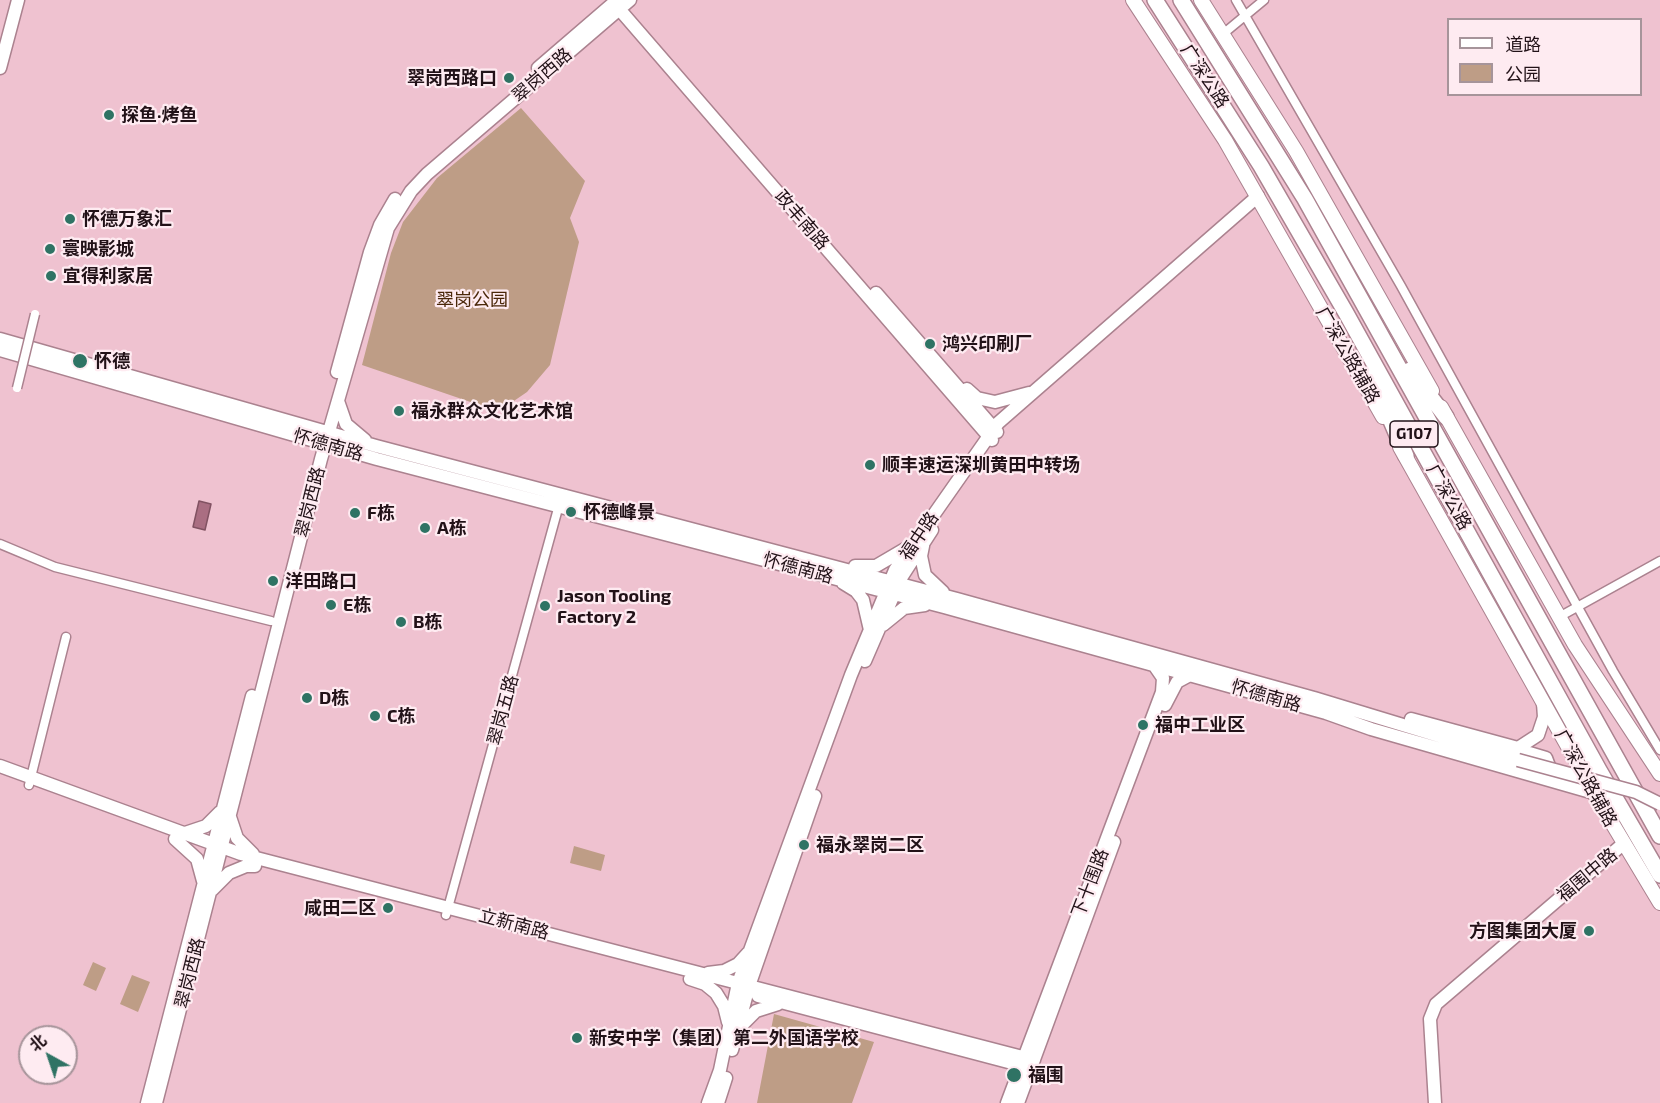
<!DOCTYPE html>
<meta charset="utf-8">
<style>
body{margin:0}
#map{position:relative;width:1660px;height:1103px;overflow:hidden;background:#efc2d0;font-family:"Exo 2","Noto Sans SC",sans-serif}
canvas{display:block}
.legend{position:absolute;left:1447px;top:18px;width:195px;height:78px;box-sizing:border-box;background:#feebf1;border:2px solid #a6949a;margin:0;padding:8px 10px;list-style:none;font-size:18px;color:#221218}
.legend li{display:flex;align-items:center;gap:12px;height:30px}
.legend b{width:30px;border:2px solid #a6949a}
.north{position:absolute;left:18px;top:1025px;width:60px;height:60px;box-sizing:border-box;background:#feebf1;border:2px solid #a6949a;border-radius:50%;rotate:320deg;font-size:16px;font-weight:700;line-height:24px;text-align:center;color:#221218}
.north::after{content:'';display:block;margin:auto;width:21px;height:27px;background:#2f7364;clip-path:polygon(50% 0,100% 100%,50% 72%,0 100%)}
</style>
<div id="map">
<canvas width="1660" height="1103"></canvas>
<ul class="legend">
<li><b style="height:8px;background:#fff"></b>道路</li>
<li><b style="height:16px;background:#be9d86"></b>公园</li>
</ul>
<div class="north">北</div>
</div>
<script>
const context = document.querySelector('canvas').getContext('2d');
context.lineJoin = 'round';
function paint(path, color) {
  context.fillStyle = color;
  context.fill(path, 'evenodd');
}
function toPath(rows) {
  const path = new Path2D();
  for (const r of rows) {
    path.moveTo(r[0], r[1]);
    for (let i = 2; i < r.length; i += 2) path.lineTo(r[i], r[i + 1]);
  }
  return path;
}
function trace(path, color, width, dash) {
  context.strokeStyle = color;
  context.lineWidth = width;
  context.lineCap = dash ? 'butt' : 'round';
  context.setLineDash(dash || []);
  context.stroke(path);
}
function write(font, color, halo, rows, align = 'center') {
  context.font = font + ' "Exo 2","Noto Sans SC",sans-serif';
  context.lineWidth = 4.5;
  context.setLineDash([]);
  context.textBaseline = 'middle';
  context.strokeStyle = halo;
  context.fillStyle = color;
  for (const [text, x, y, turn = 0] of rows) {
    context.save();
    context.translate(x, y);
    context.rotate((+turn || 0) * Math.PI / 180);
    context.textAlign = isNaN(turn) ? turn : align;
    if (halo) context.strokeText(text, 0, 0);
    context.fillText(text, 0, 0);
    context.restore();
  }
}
const green = toPath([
 [521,108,585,181,570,218,579,242,550,365,527,392,508,405,491,409,362,365,391,253,403,222,437,178],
 [574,846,605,855,601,871,570,863],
 [93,962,106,968,96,991,83,985],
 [132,975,150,982,138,1012,120,1004],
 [774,1014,874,1042,852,1103,757,1103]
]);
const water = toPath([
 [199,501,211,504,205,530,193,527,199,501]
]);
const street = toPath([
 [1236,0,1401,286,1613,671,1660,750],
 [1223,34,1264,0],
 [0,544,55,567,271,621],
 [1559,617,1660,561],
 [29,785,66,637],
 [446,915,559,505]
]);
const secondary = toPath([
 [614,3,992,440],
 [0,68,18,0],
 [538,68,617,0],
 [876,293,997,432],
 [0,339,376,446,957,599,1314,698,1518,760],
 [0,350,377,459,944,607,1326,713,1371,729,1594,793],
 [337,372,370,252,380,225,395,199],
 [967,389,977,398,995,402,1029,393],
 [338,401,346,424,365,440],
 [923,546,921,556,925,575,943,592],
 [855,566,876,566,905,549],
 [843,583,856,591,863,600,870,630],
 [883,625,904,608,925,605],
 [865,661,901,578,932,530],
 [1165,705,1177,682,1190,675],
 [1411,719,1518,748,1538,735,1544,717,1543,703],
 [1516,749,1546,758,1549,766,1543,775],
 [0,766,241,854,1034,1060],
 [230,817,237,838,253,854],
 [185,833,206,826,220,812],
 [175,839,197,859,203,881],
 [212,890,229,873,246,866,255,866],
 [708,973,724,971,738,964,748,953],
 [690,979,705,984,716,993,724,1006,728,1022],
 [758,996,1031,1068],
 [741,1026,756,1011,778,1004],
 [732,1050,749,986,815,796],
 [147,1103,252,696],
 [156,1103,321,459,388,228,411,191,427,174,630,0],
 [708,1103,720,1070,738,983,851,675,895,570,998,423,1258,196],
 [718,1103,726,1078],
 [1007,1103,1162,692,1163,678,1154,665],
 [1018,1103,1114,842],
 [1435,1103,1430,1019,1436,1004,1623,844]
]);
const primary = toPath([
 [1133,0,1225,140,1383,417],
 [1201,0,1296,151,1432,391],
 [1441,407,1575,645,1660,774],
 [1400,447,1594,793,1660,903]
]);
const highway = toPath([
 [1155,0,1261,166,1346,313,1599,770,1660,875],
 [1181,0,1305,199,1660,836],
 [1410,370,1446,417],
 [1371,374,1406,456]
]);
const streetBridge = toPath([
 [17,388,35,314]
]);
const secondaryBridge = toPath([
 [1518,760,1636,792,1660,804]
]);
const markers = [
 [509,78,6,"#2f7364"],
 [109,115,6,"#2f7364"],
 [70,219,6,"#2f7364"],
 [50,249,6,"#2f7364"],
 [51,276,6,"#2f7364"],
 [930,344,6,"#2f7364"],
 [80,361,8,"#2f7364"],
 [399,411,6,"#2f7364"],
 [870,465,6,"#2f7364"],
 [571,512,6,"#2f7364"],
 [355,513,6,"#2f7364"],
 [425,528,6,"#2f7364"],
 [273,581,6,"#2f7364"],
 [331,605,6,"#2f7364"],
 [545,606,6,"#2f7364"],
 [401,622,6,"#2f7364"],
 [307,698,6,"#2f7364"],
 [375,716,6,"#2f7364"],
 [1143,725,6,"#2f7364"],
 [804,845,6,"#2f7364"],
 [388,908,6,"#2f7364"],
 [1589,931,6,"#2f7364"],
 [577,1038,6,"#2f7364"],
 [1014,1075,8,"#2f7364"]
];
const shields = [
 [1414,434,48]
];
const shieldNames = [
 ["G107",1414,434]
];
const streetNames = [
 ["翠岗西路",542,75,-41],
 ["广深公路",1205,76,57],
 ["政丰南路",802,220,49],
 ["广深公路辅路",1348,355,60],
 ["怀德南路",328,445,16],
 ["广深公路",1449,497,61],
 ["翠岗西路",310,502,-76],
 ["福中路",919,536,-56],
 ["怀德南路",798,568,15],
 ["怀德南路",1266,696,16],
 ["翠岗五路",503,710,-75],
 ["广深公路辅路",1586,778,61],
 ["福围中路",1587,875,-40],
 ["下十围路",1090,883,-69],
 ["立新南路",514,924,15],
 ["翠岗西路",190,973,-76]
];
const poiNames = [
 ["翠岗西路口",497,78,"right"],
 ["探鱼·烤鱼",121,115],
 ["怀德万象汇",82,219],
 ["寰映影城",62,249],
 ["宜得利家居",63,276],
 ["鸿兴印刷厂",942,344],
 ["怀德",94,361],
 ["福永群众文化艺术馆",411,411],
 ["顺丰速运深圳黄田中转场",882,465],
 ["怀德峰景",583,512],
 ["F栋",367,513],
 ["A栋",437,528],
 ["洋田路口",285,581],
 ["Jason Tooling",557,596],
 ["Factory 2",557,617],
 ["E栋",343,605],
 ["B栋",413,622],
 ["D栋",319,698],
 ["C栋",387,716],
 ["福中工业区",1155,725],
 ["福永翠岗二区",816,845],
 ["咸田二区",376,908,"right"],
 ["方图集团大厦",1577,931,"right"],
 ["新安中学（集团）第二外国语学校",589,1038],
 ["福围",1028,1075]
];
const parkNames = [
 ["翠岗公园",472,300]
];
paint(green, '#be9d86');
paint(water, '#aa6e82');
trace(water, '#815262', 1.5);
trace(street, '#ab828f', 11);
trace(secondary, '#ab828f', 15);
trace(primary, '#ab828f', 16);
trace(highway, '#ab828f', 18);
trace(street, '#fff', 8);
trace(secondary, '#fff', 12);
trace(primary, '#fff', 14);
trace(highway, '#fff', 15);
trace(streetBridge, '#ab828f', 11, []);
trace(secondaryBridge, '#ab828f', 15, []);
trace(streetBridge, '#fff', 8);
trace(secondaryBridge, '#fff', 12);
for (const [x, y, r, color] of markers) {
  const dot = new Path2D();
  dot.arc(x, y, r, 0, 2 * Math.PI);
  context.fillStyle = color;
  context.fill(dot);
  trace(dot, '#feebf1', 2);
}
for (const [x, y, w] of shields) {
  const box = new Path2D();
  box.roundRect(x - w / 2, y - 13, w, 26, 4.5);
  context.fillStyle = '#feebf1';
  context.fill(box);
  trace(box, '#221218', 1.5);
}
write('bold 16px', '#221218', null, shieldNames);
write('18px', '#221218', '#feebf1', streetNames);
write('bold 18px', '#221218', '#feebf1', poiNames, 'left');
write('18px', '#4a2709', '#feebf1', parkNames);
</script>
